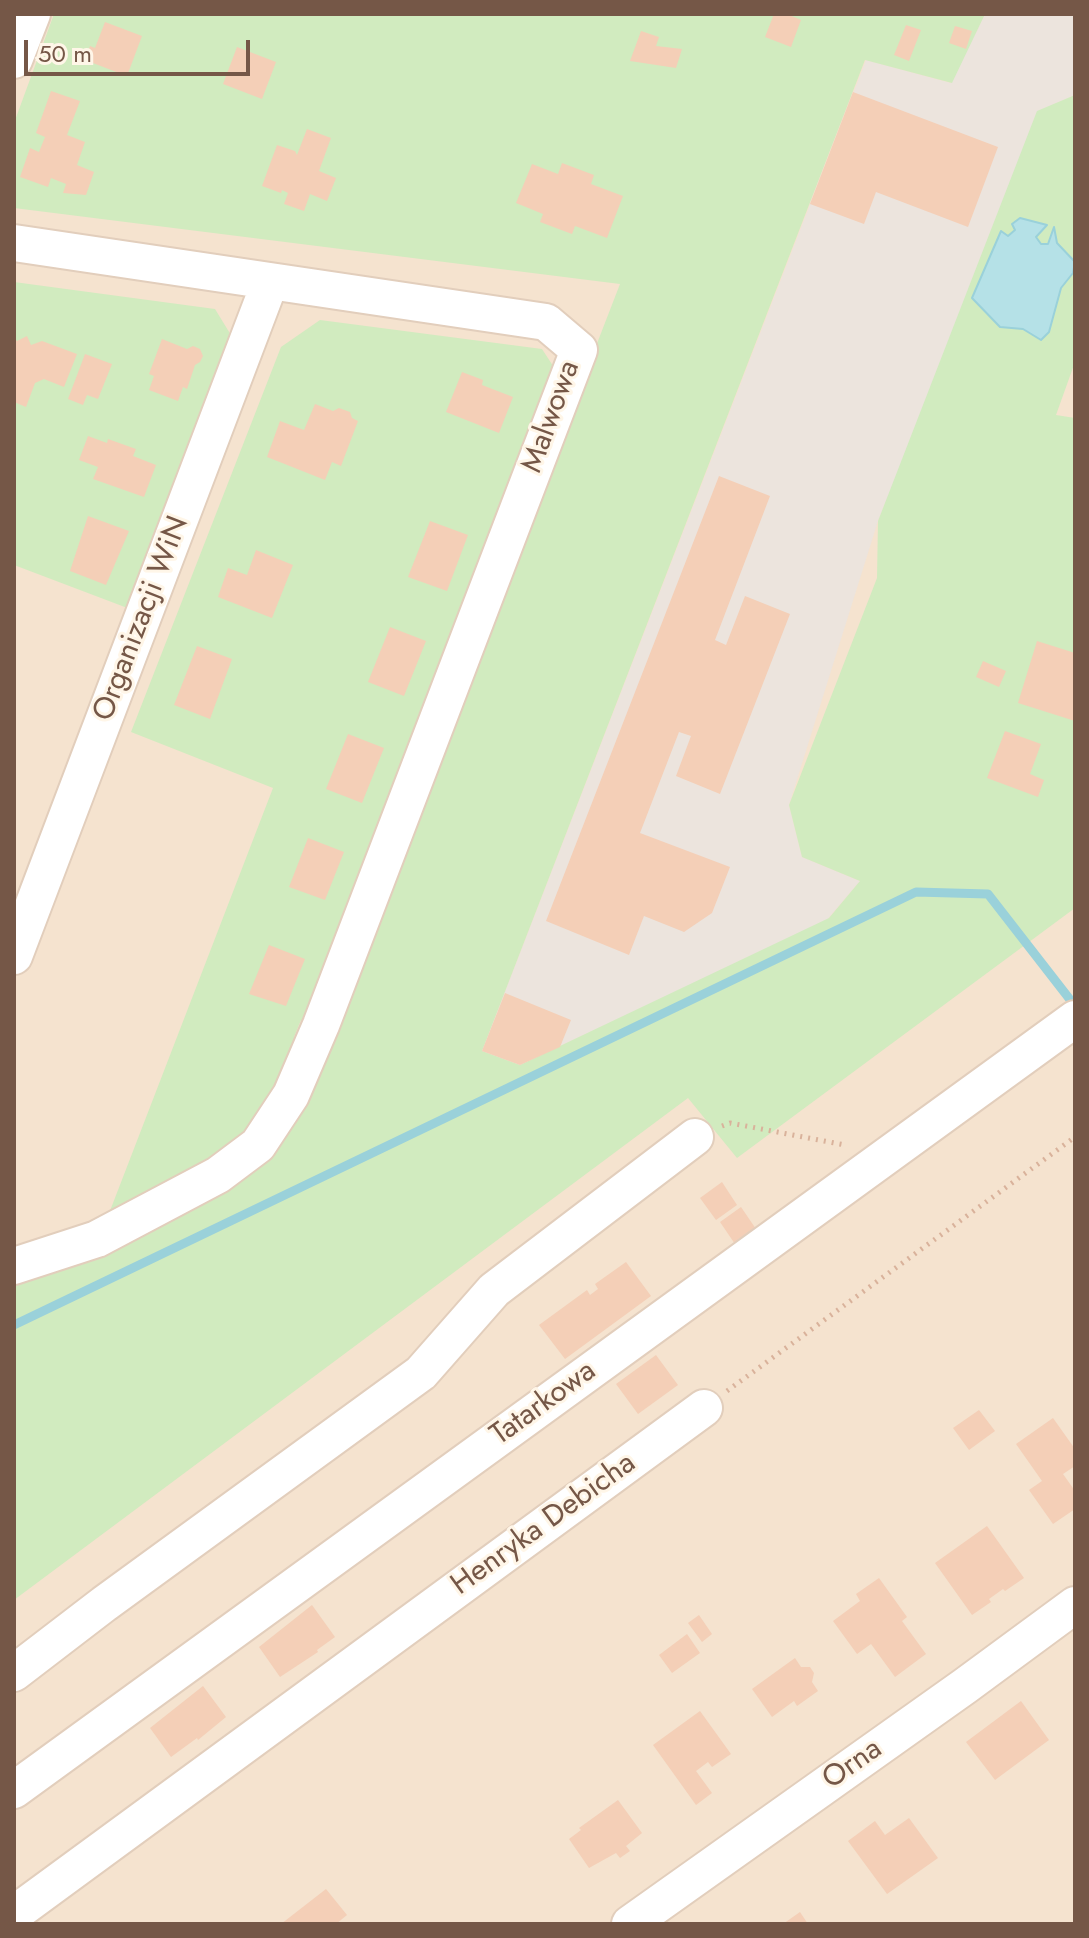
<!DOCTYPE html>
<style>
body{margin:0}
#map{position:relative;width:1089px;height:1938px;overflow:hidden;background:#fdf2e1;font-family:Jost,sans-serif}
canvas{display:block}
.frame{position:absolute;inset:0;border:16px solid #755747;pointer-events:none}
.scale{position:absolute;left:24px;top:40px;width:226px;height:36px;box-sizing:border-box;border:4px solid #755747;border-top:0;padding-left:10px;font-size:24px;line-height:28px;white-space:nowrap;color:#755747;-webkit-text-stroke:6px #fff6e8;paint-order:stroke}
</style>
<div id="map">
<canvas width="1089" height="1938"></canvas>
<div class="frame"></div>
<div class="scale">50 m</div>
</div>
<script>
const context = document.querySelector('canvas').getContext('2d');
context.lineJoin = 'round';
function paint(path, color) {
  context.fillStyle = color;
  context.fill(path, 'evenodd');
}
function toPath(rows) {
  const path = new Path2D();
  for (const r of rows) {
    path.moveTo(r[0], r[1]);
    for (let i = 2; i < r.length; i += 2) path.lineTo(r[i], r[i + 1]);
  }
  return path;
}
function trace(path, color, width, dash) {
  context.strokeStyle = color;
  context.lineWidth = width;
  context.lineCap = dash ? 'butt' : 'round';
  context.setLineDash(dash || []);
  context.stroke(path);
}
function write(font, color, halo, rows, align = 'center') {
  context.font = font + ' Jost,sans-serif';
  context.lineWidth = 6;
  context.setLineDash([]);
  context.textBaseline = 'middle';
  context.strokeStyle = halo;
  context.fillStyle = color;
  for (const [text, x, y, turn = 0] of rows) {
    context.save();
    context.translate(x, y);
    context.rotate((+turn || 0) * Math.PI / 180);
    context.textAlign = isNaN(turn) ? turn : align;
    if (halo) context.strokeText(text, 0, 0);
    context.fillText(text, 0, 0);
    context.restore();
  }
}
const residential = toPath([
 [14,14,1075,14,1075,1924,14,1924]
]);
const industrial = toPath([
 [985,14,1075,14,1075,95,1037,112,938,373,878,521,789,805,802,857,860,881,826,921,520,1065,482,1051,866,60,951,83]
]);
const green = toPath([
 [54,14,985,14,952,83,865,60,482,1051,520,1065,829,918,860,881,802,857,789,805,877,578,878,521,1037,111,1075,95,1075,362,1056,415,1075,418,1075,908,737,1158,688,1098,14,1600,14,1275,91,1256,307,1093,620,284,14,208,14,123],
 [14,282,215,309,234,340,130,609,14,565],
 [320,320,542,349,559,375,390,817,379,819,372,840,381,843,350,921,339,924,331,945,339,949,313,1019,301,1020,294,1037,302,1046,226,1160,165,1189,152,1189,131,1200,125,1208,108,1216,273,788,131,732,281,347]
]);
const water = toPath([
 [1020,218,1047,225,1036,237,1041,244,1048,244,1054,227,1057,243,1075,262,1073,273,1061,288,1049,332,1041,340,1023,329,1000,327,972,298,1001,231,1008,236,1015,230,1012,224,1020,218]
]);
const stream = toPath([
 [14,1325,916,892,988,894,1075,1006]
]);
const building = toPath([
 [774,14,787,14,801,20,791,47,765,37],
 [105,22,142,36,127,76,85,60,90,46,95,48],
 [906,25,921,30,909,61,894,55],
 [955,26,972,31,966,49,949,43],
 [641,31,659,37,656,46,682,49,676,68,630,61],
 [237,47,276,62,262,99,223,84],
 [51,91,80,101,67,135,85,142,77,165,94,172,86,195,63,193,66,184,51,178,48,187,20,177,30,148,39,152,45,137,36,133],
 [853,92,998,147,968,227,876,192,864,224,810,204],
 [307,129,331,138,319,171,336,178,327,201,310,194,304,211,284,204,288,193,282,190,281,193,262,186,277,145,295,151,297,155],
 [562,163,594,175,591,184,623,196,607,238,575,226,572,234,540,222,543,214,516,203,532,164,558,174],
 [27,336,31,345,42,341,77,354,64,387,44,379,35,383,26,407,14,402,14,338,17,341],
 [162,339,187,349,193,346,200,349,203,356,200,362,195,365,187,389,183,387,178,401,149,390,154,376,149,374],
 [85,354,112,364,98,399,87,395,83,405,68,399],
 [462,372,483,380,482,385,513,397,499,433,446,412],
 [315,404,333,411,339,408,350,412,352,418,358,421,341,466,332,462,325,480,267,457,280,421,304,430],
 [88,436,107,443,108,439,136,449,133,456,156,465,144,497,93,479,98,467,79,460],
 [719,476,770,496,715,640,726,645,745,596,790,614,720,794,676,776,691,736,679,732,640,833,730,867,712,913,684,932,644,916,629,955,546,921],
 [88,516,129,531,106,585,70,571],
 [430,521,468,535,447,591,408,577],
 [256,550,293,565,272,618,218,597,228,568,247,575],
 [390,627,426,641,404,696,368,682],
 [1037,641,1075,653,1075,721,1018,703],
 [197,646,232,659,210,719,174,705],
 [983,661,1006,671,999,687,976,677],
 [1005,731,1041,744,1030,774,1044,780,1038,797,987,778],
 [348,734,384,748,362,803,326,789],
 [308,838,344,852,325,900,289,887],
 [269,945,305,959,286,1006,249,994],
 [505,993,571,1020,560,1047,520,1065,482,1051],
 [722,1182,737,1205,716,1220,700,1198],
 [741,1207,756,1229,735,1244,720,1222],
 [626,1262,651,1296,565,1359,539,1325,587,1290,590,1295,598,1289,595,1284],
 [656,1355,678,1385,638,1414,616,1384],
 [979,1410,995,1431,969,1450,953,1428],
 [1053,1418,1075,1449,1075,1466,1063,1474,1075,1491,1075,1509,1053,1524,1029,1490,1042,1481,1016,1444],
 [987,1526,1024,1578,1005,1591,1003,1589,989,1599,991,1602,972,1615,935,1563],
 [879,1578,907,1617,902,1621,926,1654,895,1677,871,1644,857,1654,833,1621,860,1601,856,1594],
 [312,1605,335,1637,317,1650,318,1652,280,1677,259,1647],
 [699,1615,712,1634,702,1642,688,1623],
 [687,1634,700,1653,672,1673,659,1655],
 [795,1658,801,1667,810,1667,814,1673,812,1682,818,1691,797,1706,794,1701,772,1717,752,1689],
 [203,1686,226,1717,198,1740,197,1738,171,1757,150,1728],
 [1021,1701,1049,1740,995,1780,966,1742],
 [700,1711,731,1754,712,1767,708,1762,696,1771,712,1793,696,1805,653,1745],
 [618,1800,642,1833,626,1846,630,1851,620,1858,616,1853,589,1868,569,1839,581,1830,579,1828],
 [909,1818,938,1858,887,1894,848,1841,875,1821,885,1835],
 [326,1889,347,1915,336,1924,281,1924],
 [800,1912,808,1924,783,1924]
]);
const path = toPath([
 [722,1126,730,1123,845,1145],
 [727,1391,1075,1137]
]);
const street = toPath([
 [14,60,32,14],
 [14,243,546,322,579,350,321,1025,291,1095,258,1145,218,1175,97,1239,14,1266],
 [14,956,270,282],
 [14,1673,104,1604,421,1373,494,1290,695,1137],
 [14,1790,1075,1019],
 [14,1914,704,1408],
 [630,1924,965,1686,1075,1605]
]);
const streetNames = [
 ["Malwowa",552,417,-70],
 ["Organizacji WiN",142,619,-69],
 ["Tatarkowa",544,1404,-36],
 ["Henryka Debicha",544,1525,-36],
 ["Orna",853,1765,-35]
];
paint(residential, '#f5e3cf');
paint(industrial, '#ece4dd');
paint(green, '#d1ebbf');
paint(water, '#b5e1e7');
trace(water, '#9ad1da', 2);
trace(stream, '#9ad1da', 9);
paint(building, '#f4cfb7');
trace(street, '#e2cebc', 40);
trace(path, '#d9b29b', 5, [2, 6]);
trace(street, '#fff', 36);
write('30px', '#755747', '#fff6e8', streetNames);
</script>
